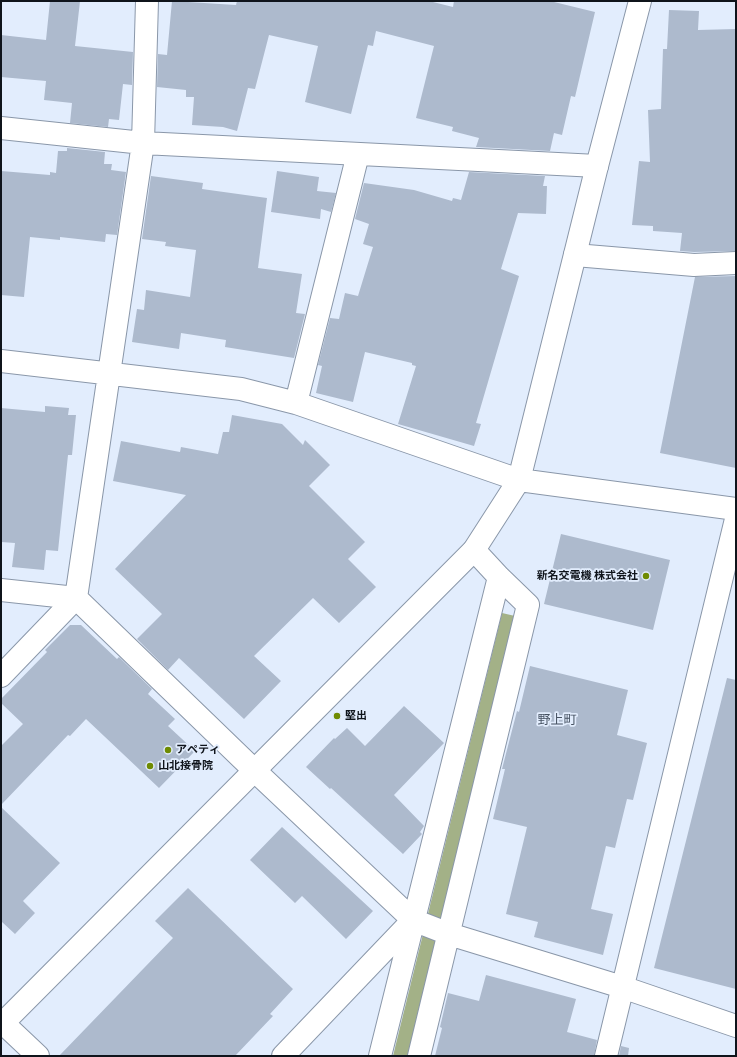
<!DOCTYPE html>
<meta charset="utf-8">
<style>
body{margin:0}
#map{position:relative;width:737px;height:1057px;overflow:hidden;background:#e2edfd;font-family:"Playfair Display",serif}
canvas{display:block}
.frame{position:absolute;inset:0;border:2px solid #0f141b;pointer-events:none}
</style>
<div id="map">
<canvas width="737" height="1057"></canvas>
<div class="frame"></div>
</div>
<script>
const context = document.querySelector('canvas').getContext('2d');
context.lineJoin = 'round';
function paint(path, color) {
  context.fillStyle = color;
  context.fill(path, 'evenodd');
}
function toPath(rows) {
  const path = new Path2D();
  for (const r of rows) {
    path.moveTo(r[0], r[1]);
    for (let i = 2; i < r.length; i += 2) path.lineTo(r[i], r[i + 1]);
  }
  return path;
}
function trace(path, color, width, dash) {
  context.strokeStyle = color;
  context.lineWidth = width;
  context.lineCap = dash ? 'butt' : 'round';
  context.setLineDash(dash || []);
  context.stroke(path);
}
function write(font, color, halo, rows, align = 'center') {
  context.font = font + ' "Playfair Display","Noto Sans JP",serif';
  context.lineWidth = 3.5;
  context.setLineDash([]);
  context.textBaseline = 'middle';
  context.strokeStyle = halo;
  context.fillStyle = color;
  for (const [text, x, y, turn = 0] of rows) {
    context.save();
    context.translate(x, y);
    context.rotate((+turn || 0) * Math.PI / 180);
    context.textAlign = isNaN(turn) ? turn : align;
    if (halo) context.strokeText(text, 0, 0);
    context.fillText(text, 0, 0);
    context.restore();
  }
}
const water = toPath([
 [502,613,515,616,435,945,408,1056,393,1056]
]);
const building = toPath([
 [50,1,80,1,75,46,133,52,132,85,123,84,119,120,109,119,108,127,70,123,72,103,44,100,46,81,1,77,1,35,46,40],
 [172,1,236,5,237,1,429,1,453,7,454,1,550,1,595,12,575,97,571,96,562,135,554,133,550,151,476,147,479,138,452,131,453,127,416,118,434,46,376,31,373,46,368,45,351,114,305,102,318,46,269,35,255,89,248,88,237,131,223,127,192,125,194,97,186,97,186,90,157,87,158,54,167,55],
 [669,10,699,11,698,30,736,29,736,251,694,252,680,251,682,233,653,231,653,226,632,225,639,161,650,162,648,110,661,109,663,49,667,49],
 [67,148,105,152,104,164,112,164,111,170,126,172,117,235,106,234,105,242,60,237,60,240,30,237,24,297,1,295,1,171,50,175,50,172,56,173,58,151,67,151],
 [277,171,319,177,317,191,336,193,331,212,321,209,320,219,271,212],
 [469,172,545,176,543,186,547,186,546,214,518,213,501,269,519,276,476,423,481,424,474,446,398,424,416,366,412,365,412,363,365,352,353,402,316,393,322,366,318,365,330,318,339,319,345,293,358,296,373,247,363,244,369,224,355,219,364,183,414,190,452,201,453,198,461,200],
 [151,176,203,183,202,189,267,198,258,268,302,274,296,313,305,314,294,358,225,347,226,340,181,333,179,349,132,342,137,309,144,310,146,290,190,297,196,250,165,246,166,242,142,239],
 [736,276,736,468,660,453,695,277],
 [45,406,69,408,68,415,76,415,72,455,68,455,58,551,46,550,44,570,12,567,15,543,1,542,1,408,45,412],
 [232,415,282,424,303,445,305,440,330,465,309,486,365,542,348,559,376,587,339,623,313,598,254,656,281,681,244,719,179,658,168,670,137,639,162,614,115,569,186,495,113,481,121,441,180,452,181,447,218,454,223,432,229,432],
 [561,534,670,560,653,630,544,604],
 [70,625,81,625,117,659,119,657,152,689,148,694,175,719,168,726,195,751,159,788,86,719,70,736,68,735,1,805,1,746,23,724,1,703,1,699,47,652,45,650],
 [530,666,628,690,617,735,647,743,633,800,627,799,615,848,606,846,591,909,613,914,603,955,534,937,538,922,506,914,527,827,493,819,505,769,502,769,517,711,519,712],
 [727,678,736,680,736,989,654,968],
 [404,706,444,743,394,795,424,826,420,832,422,834,403,854,331,788,330,789,306,767,334,738,335,739,347,728,365,746],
 [1,807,60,863,23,901,35,913,15,934,2,922,1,923],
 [282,827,373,911,346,939,302,896,295,903,250,860],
 [188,888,293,989,270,1014,273,1016,235,1056,59,1056,173,938,155,921],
 [486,975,576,999,567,1032,597,1040,594,1056,435,1056,442,1028,440,1027,448,993,479,1001],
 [621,1046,629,1048,628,1056,619,1056]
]);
const street = toPath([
 [1,128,143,143,597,166],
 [575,255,694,265,736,263],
 [1,361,241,389,296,403,519,480],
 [296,403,358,154],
 [1,590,76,598,254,770,413,920,449,934,622,987,736,1026],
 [1,676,76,598,143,143,147,1],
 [1,1023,3,1023,38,1056],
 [283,1056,413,920],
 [380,1056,499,577],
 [419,1056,528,605,499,577,474,550],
 [606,1056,736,519]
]);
const secondary = toPath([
 [519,480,736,509],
 [1,1025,474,550,519,480,597,166,640,1]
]);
const markers = [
 [646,576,4,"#6f8b02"],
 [337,716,4,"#6f8b02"],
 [168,750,4,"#6f8b02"],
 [150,766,4,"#6f8b02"]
];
const poiNames = [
 ["新名交電機 株式会社",638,576,"right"],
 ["堅出",345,716],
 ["アペティ",176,750],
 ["山北接骨院",158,766]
];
const quarterNames = [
 ["野上町",557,720]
];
paint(water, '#a3b187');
paint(building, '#adbacd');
trace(street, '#8a97a9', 24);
trace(secondary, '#8a97a9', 24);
trace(street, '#fff', 22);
trace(secondary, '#fff', 22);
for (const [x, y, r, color] of markers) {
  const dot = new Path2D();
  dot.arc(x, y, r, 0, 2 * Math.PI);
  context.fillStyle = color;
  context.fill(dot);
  trace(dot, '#e2edfd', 1.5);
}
write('bold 11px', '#0f141b', '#e2edfd', poiNames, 'left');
write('13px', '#455161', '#e2edfd', quarterNames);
</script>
